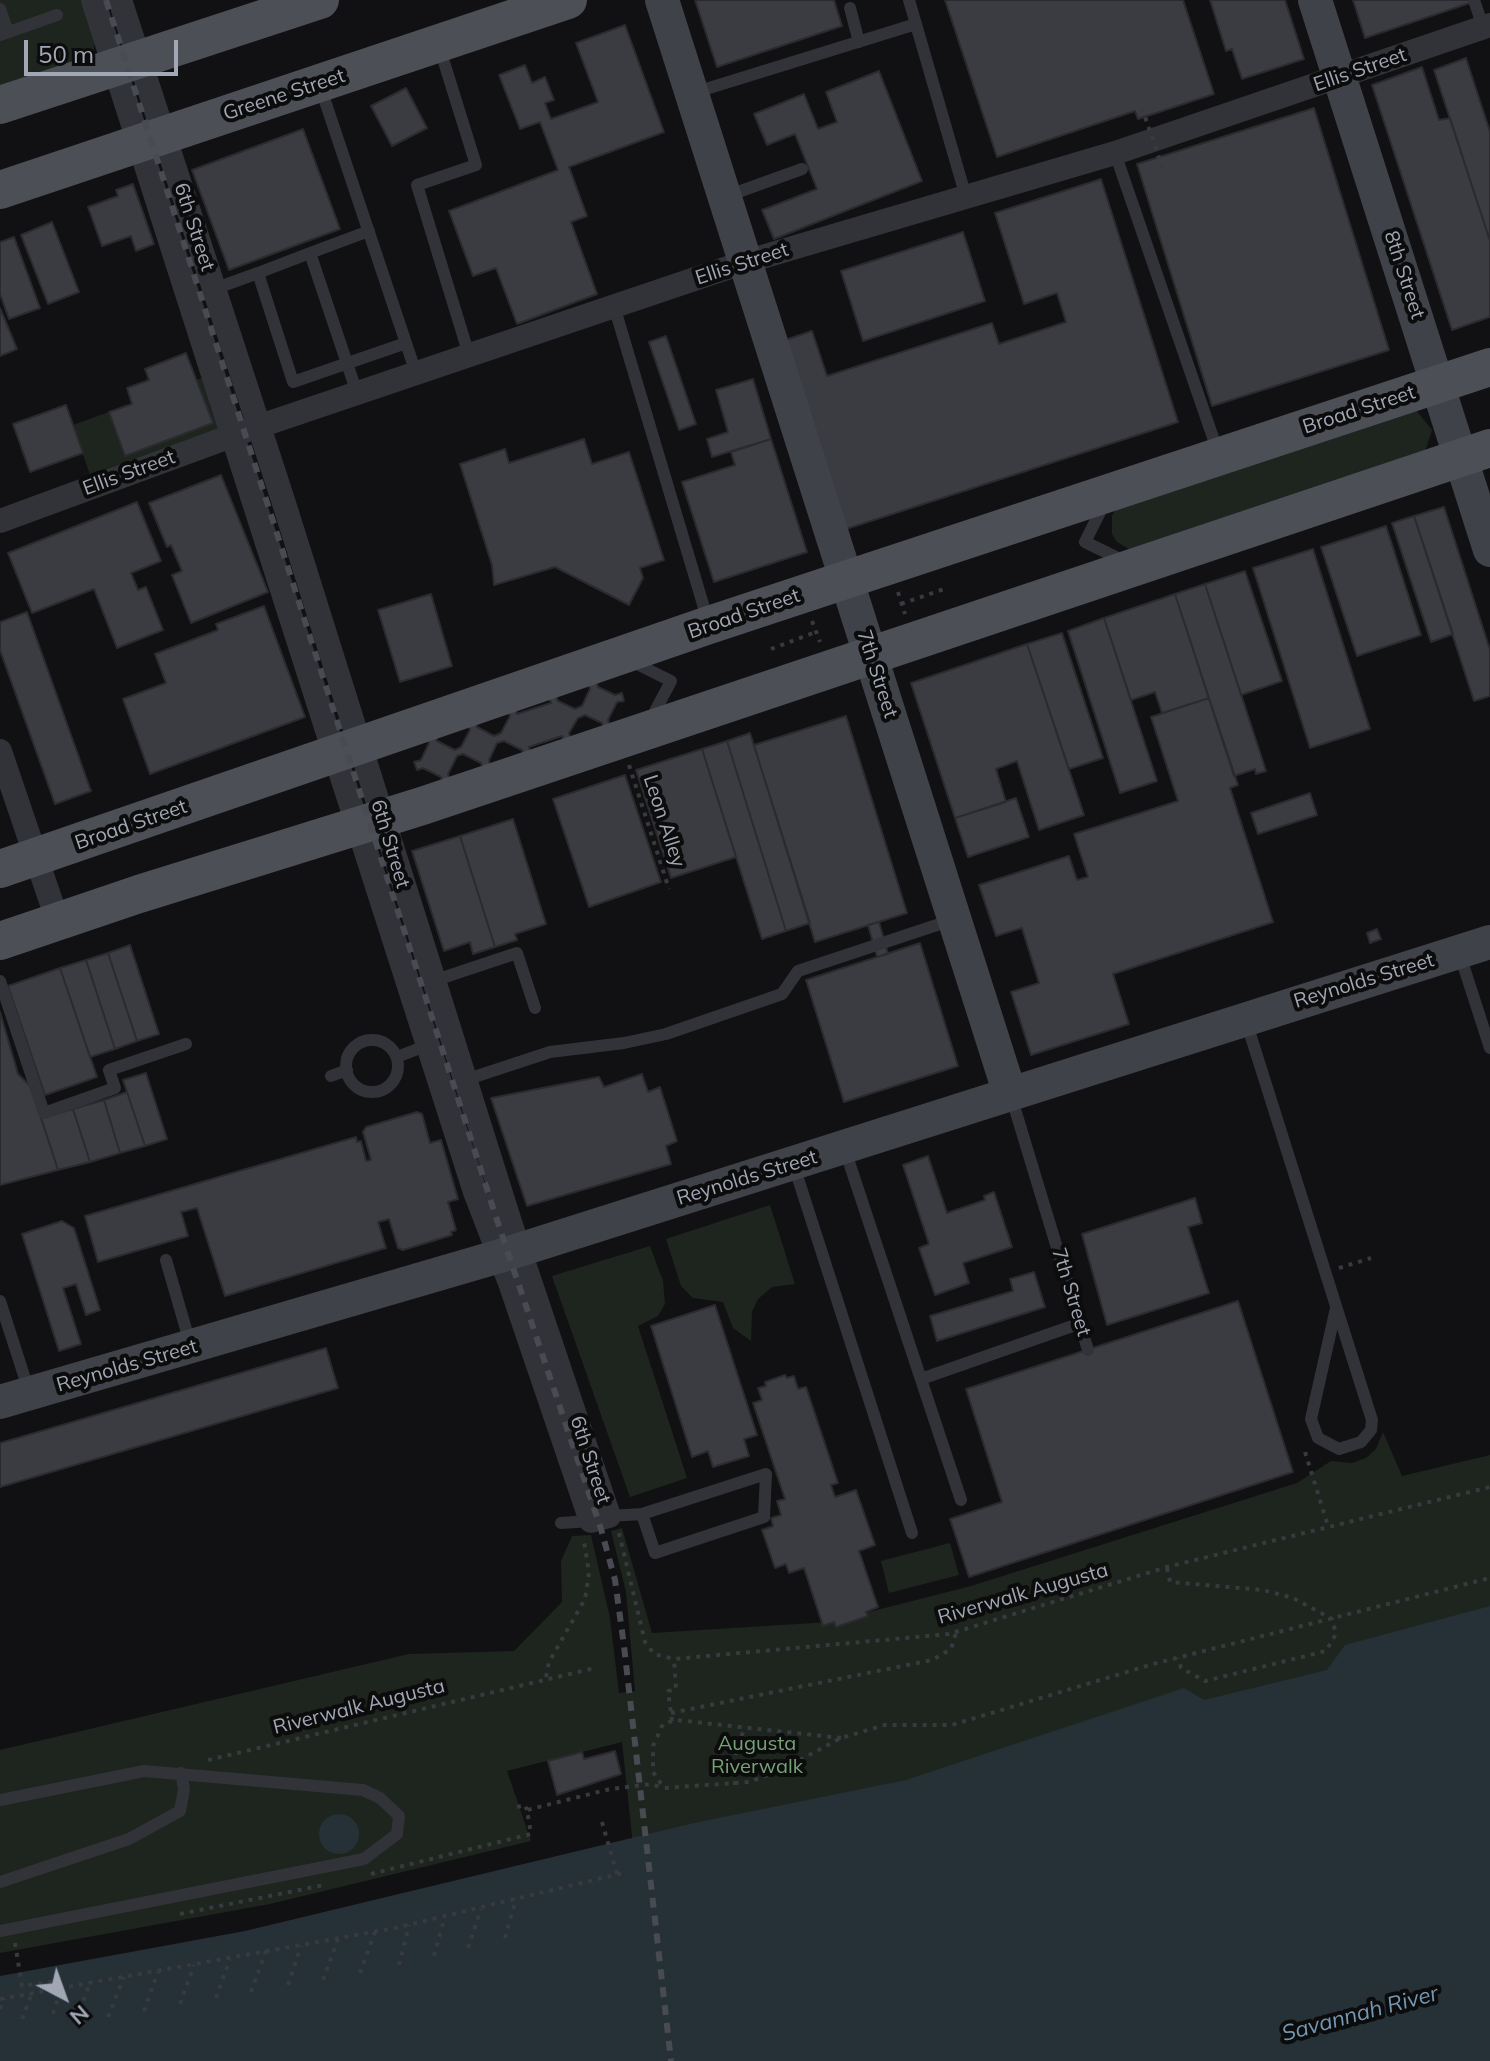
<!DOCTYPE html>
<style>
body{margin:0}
#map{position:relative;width:1490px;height:2061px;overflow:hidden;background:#111113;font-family:Mulish,sans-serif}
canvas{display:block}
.north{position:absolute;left:24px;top:1957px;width:80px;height:80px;-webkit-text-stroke:6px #0c0c0d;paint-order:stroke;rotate:139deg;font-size:22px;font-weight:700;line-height:32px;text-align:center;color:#a1a7b5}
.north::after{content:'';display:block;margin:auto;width:28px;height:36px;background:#a1a7b5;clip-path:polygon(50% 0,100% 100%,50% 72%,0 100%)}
.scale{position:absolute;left:24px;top:40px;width:154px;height:36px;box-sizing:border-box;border:4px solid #a1a7b5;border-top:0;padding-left:10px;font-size:24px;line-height:28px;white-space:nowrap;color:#a1a7b5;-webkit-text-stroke:6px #0c0c0d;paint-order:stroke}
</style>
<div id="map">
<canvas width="1490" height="2061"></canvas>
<div class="north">N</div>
<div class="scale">50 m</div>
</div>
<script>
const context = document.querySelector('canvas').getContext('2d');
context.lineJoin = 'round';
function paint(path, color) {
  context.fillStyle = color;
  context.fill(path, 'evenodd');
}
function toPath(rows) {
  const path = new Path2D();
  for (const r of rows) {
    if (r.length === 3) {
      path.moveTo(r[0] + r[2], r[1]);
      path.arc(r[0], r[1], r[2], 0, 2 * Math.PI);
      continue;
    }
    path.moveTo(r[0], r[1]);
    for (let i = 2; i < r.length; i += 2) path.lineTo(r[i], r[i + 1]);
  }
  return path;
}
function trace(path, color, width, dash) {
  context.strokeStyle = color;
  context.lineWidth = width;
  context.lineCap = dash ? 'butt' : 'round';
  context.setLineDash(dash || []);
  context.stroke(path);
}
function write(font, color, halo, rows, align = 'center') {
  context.font = font + ' Mulish,sans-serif';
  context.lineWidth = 8;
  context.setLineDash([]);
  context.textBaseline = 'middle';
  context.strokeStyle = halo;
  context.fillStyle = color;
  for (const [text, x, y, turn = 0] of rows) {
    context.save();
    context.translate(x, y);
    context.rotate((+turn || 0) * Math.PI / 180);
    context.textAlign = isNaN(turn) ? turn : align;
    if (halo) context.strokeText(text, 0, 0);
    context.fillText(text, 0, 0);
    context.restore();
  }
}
const green = toPath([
 [0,0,83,0,95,41,93,56,0,87],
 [202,378,219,428,90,475,73,425],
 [1416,410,1432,430,1424,455,1132,551,1117,542,1112,534,1112,516,1116,508],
 [770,1205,795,1284,772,1287,758,1299,752,1312,751,1341,733,1328,723,1302,693,1298,681,1286,666,1239],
 [650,1246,663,1281,665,1304,658,1316,638,1326,687,1478,630,1497,552,1276],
 [1383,1432,1402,1476,1490,1455,1490,1689,641,1921,622,1742,507,1771,531,1841,270,1904,0,1953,0,1750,409,1654,514,1651,562,1602,561,1561,572,1536,591,1535,610,1618,619,1693,635,1691,626,1592,611,1531,622,1528,652,1633,830,1622,971,1586,1297,1483,1331,1461,1352,1463,1366,1458,1376,1449],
 [950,1543,959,1575,889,1593,881,1561]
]);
const water = toPath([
 [1490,1606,1490,2061,0,2061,0,1976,245,1931,694,1823,906,1780,1184,1688,1204,1700,1327,1670,1345,1645],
 [339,1834,20]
]);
const building = toPath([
 [695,0,834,0,842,26,717,67,695,0],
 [945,0,1183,0,1214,94,1138,119,1135,111,997,157,945,0],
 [1210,0,1285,0,1304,59,1242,79,1232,49,1226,51,1210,0],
 [1353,0,1469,0,1470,3,1365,38,1353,0],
 [625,25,664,132,569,167,587,216,571,222,597,294,517,324,496,268,473,276,449,211,558,170,540,122,520,129,499,75,525,65,532,83,545,77,554,100,545,103,551,119,598,102,576,43,625,25],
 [1466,58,1490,132,1490,241,1434,70,1466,58],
 [1422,67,1439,120,1450,118,1490,241,1490,317,1452,330,1372,85,1422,67],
 [879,71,922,181,774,239,762,210,817,189,795,134,767,145,754,114,804,94,818,129,837,122,826,92,879,71],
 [406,88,427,128,392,146,371,106,406,88],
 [1314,108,1389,350,1212,406,1137,164,1314,108],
 [303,129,340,229,229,270,192,170,303,129],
 [1101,179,1178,422,843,530,782,341,812,331,827,376,992,323,999,344,1066,322,1057,293,1024,304,995,213,1101,179],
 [133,184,154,244,136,251,131,236,102,246,88,207,118,196,116,190,133,184],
 [52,222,79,292,48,304,21,235,52,222],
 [963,232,985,301,863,341,841,271,963,232],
 [14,237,40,308,9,319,0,294,0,242,14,237],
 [0,308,17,349,0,356,0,308],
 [666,336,696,424,679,430,649,342,666,336],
 [186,353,213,423,125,456,109,412,132,404,127,388,149,380,145,369,186,353],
 [753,379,771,439,712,457,707,439,728,432,716,390,753,379],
 [66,405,83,453,30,472,13,424,66,405],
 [584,439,592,464,629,452,664,560,640,568,643,578,629,605,555,567,494,585,492,565,460,464,505,449,509,463,584,439],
 [771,439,807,552,714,582,682,482,735,465,731,452,771,439],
 [221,475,268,592,191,623,172,575,182,571,171,545,167,547,149,503,221,475],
 [137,502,161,561,131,573,138,590,146,587,163,630,117,648,94,589,32,613,8,553,137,502],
 [1444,507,1490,650,1490,696,1474,701,1414,516,1444,507],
 [1414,516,1453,634,1431,642,1392,523,1414,516],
 [1386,526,1421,635,1357,656,1321,547,1386,526],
 [1313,549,1370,729,1310,748,1253,568,1313,549],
 [1245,571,1282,681,1241,695,1205,584,1245,571],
 [1205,584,1266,771,1256,774,1255,769,1234,776,1175,594,1205,584],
 [431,594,452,666,400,682,378,610,431,594],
 [1175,594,1209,698,1162,713,1155,692,1131,700,1104,618,1175,594],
 [264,606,305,717,150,774,123,699,166,683,155,654,218,630,216,624,264,606],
 [27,612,91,791,55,804,0,650,0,622,27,612],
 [1104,618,1157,781,1120,793,1068,631,1104,618],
 [1062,633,1103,758,1069,769,1027,644,1062,633],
 [1027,644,1084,815,1039,830,1017,761,996,769,1006,802,955,818,911,683,1027,644],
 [596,680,598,687,615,695,622,693,624,701,617,702,608,720,611,727,604,730,602,723,585,715,578,718,569,733,571,740,564,743,562,736,529,747,531,754,524,756,522,750,504,741,497,743,489,760,490,767,483,769,481,763,463,754,457,756,448,774,450,781,443,783,441,777,423,768,417,770,414,762,421,760,429,743,427,736,435,734,437,741,455,750,461,747,470,730,467,722,475,720,477,727,494,736,501,733,510,716,508,709,515,707,517,714,551,703,549,696,555,694,558,701,575,709,582,706,590,689,588,682,596,680],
 [1209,698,1238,785,1230,788,1273,922,1113,974,1129,1024,1031,1055,1011,992,1039,983,1022,928,996,936,979,885,1069,856,1077,880,1088,877,1074,834,1178,801,1151,717,1209,698],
 [846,716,907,913,815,942,754,745,846,716],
 [750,733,810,923,786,931,727,741,750,733],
 [727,741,786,931,762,939,702,749,727,741],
 [702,749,736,857,671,878,636,770,702,749],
 [625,775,661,882,589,907,553,799,625,775],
 [1310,793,1317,815,1258,834,1251,813,1310,793],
 [1016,798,1029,837,968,857,955,818,1016,798],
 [513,819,546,924,515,934,517,940,495,947,460,836,513,819],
 [460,836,495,947,473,954,470,942,444,951,412,851,460,836],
 [879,922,888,954,877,957,868,925,879,922],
 [1377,929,1381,939,1370,943,1367,933,1377,929],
 [920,943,958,1066,844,1102,806,980,920,943],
 [130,945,159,1034,137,1041,108,953,130,945],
 [108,953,137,1041,115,1049,86,960,108,953],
 [86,960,115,1049,90,1057,60,968,86,960],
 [60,968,97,1077,45,1095,8,986,60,968],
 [0,1012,18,1074,31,1087,58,1170,0,1185,0,1012],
 [146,1073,167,1139,145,1146,123,1080,146,1073],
 [642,1074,648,1092,660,1087,677,1141,666,1146,671,1164,527,1206,491,1098,599,1077,604,1087,642,1074],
 [127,1092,145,1146,120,1153,104,1100,127,1092],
 [104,1100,120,1153,90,1162,73,1109,104,1100],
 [73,1109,90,1162,58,1170,41,1118,73,1109],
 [417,1112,422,1114,430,1143,441,1140,458,1199,448,1202,456,1230,451,1232,452,1235,403,1250,398,1248,389,1219,378,1222,386,1248,225,1296,197,1208,181,1212,188,1236,98,1262,85,1216,356,1137,357,1142,361,1141,366,1161,371,1160,363,1132,366,1127,417,1112],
 [928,1156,947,1213,985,1200,984,1196,994,1192,1012,1247,963,1263,969,1283,935,1295,919,1248,929,1244,903,1165,928,1156],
 [1195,1198,1202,1223,1188,1227,1209,1293,1107,1325,1082,1234,1195,1198],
 [62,1221,74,1228,100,1310,86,1315,76,1284,63,1288,81,1344,59,1351,22,1234,62,1221],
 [1034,1272,1045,1307,937,1341,930,1316,1013,1291,1010,1279,1034,1272],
 [1238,1301,1293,1472,969,1577,950,1519,1002,1502,966,1389,1238,1301],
 [715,1305,757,1435,744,1439,749,1456,713,1467,708,1451,692,1457,651,1326,715,1305],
 [326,1348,338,1388,0,1487,0,1443,326,1348],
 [785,1375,787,1378,794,1376,798,1389,806,1387,838,1483,831,1485,835,1497,856,1490,875,1545,859,1551,878,1607,866,1612,868,1616,836,1627,834,1622,823,1626,804,1568,789,1573,786,1564,775,1568,762,1530,773,1526,771,1518,781,1515,777,1501,785,1499,753,1403,762,1400,758,1388,766,1386,765,1382,785,1375],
 [615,1751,621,1774,557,1795,548,1761,582,1752,584,1759,615,1751]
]);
const path = toPath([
 [898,592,905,614],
 [901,604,944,589],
 [812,621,820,642],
 [771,649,816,632],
 [629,765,669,889],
 [1339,1268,1371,1258],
 [1305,1452,1328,1526],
 [619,1533,645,1642,654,1654,674,1659,949,1634,1167,1567,1490,1487],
 [1167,1568,1170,1582,1263,1590,1293,1598,1332,1619,1336,1634,1326,1651,1205,1681,1181,1668,1178,1658],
 [546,1677,549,1662,585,1599,589,1573,584,1541],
 [671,1713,932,1660,951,1649,956,1633],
 [672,1721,668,1691,676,1689,674,1659],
 [841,1738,676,1720,663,1724,653,1746,653,1772,664,1788,749,1782,781,1770,841,1738,885,1725,952,1725,1153,1664,1490,1578],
 [208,1760,595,1668],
 [735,1785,736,1750,745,1727],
 [517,1807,525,1805,527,1810],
 [602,1822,617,1874],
 [371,1874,531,1834,527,1810,610,1789,652,1784,662,1788],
 [180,1914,324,1885],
 [505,1938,516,1899],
 [15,1943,22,1986,57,1981,66,1987],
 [468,1948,481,1909],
 [434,1956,445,1916],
 [399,1965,409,1925],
 [360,1973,375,1932],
 [323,1980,338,1939],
 [288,1985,301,1946],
 [251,1992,266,1951],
 [216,1998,230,1959],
 [0,1999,395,1928,623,1873],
 [180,2004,194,1965],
 [0,2009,4,1998],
 [80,2010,90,1983],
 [144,2011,158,1972],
 [53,2014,61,1988],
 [108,2017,124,1977],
 [22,2019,32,1993]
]);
const lane = toPath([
 [909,0,966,197],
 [1474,0,1483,27],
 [850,8,859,42],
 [0,9,8,32],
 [0,35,57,15],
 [439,46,476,165,417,185,469,355],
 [320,86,416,373],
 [693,93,916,24],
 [1115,153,1218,452],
 [727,196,802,169],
 [258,273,310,253],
 [214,289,258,273,293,382,406,343],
 [614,306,708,621],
 [357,393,310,253,369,231],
 [1105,502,1085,542,1126,562],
 [629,660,671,681,651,719],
 [1459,952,1490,1048],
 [0,981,44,1113,115,1088,109,1070,186,1044],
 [433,981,517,953,535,1008],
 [1246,1021,1372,1420,1371,1430,1361,1442,1339,1449,1318,1438,1311,1419,1336,1308],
 [372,1066,26],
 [397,1057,428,1045],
 [331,1076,347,1070],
 [465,1080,550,1052,624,1043,666,1034,782,994,798,971,952,920],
 [1011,1096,1088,1350],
 [845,1150,961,1500],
 [794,1166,912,1533],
 [166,1260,190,1343],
 [0,1301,29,1391],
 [921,1379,1081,1323],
 [609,1516,642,1514,766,1474,764,1517,655,1553,642,1514],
 [561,1523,591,1521],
 [0,1800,144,1771,363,1790,380,1798,399,1816,397,1834,364,1859,0,1931],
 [0,1882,129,1839,180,1811,184,1789,181,1773]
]);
const street = toPath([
 [93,0,475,1192,510,1283,591,1521,609,1516,510,1222,283,500,120,0],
 [0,521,245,431,745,262,1115,153,1490,25],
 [0,751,58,922]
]);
const secondary = toPath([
 [662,0,1010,1094],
 [1315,0,1490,550],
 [0,1402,500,1256,1490,942]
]);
const primary = toPath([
 [0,105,320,0],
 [0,190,568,0],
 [0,869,709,625,1490,367],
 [0,941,139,894,422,806,1490,448]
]);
const rail = toPath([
 [106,0,495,1214,601,1529,615,1580,624,1646,671,2061]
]);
const pathBridge = toPath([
 [1142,108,1163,169]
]);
const streetNames = [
 ["Ellis Street",1360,70,-19],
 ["Greene Street",284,95,-18],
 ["6th Street",194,227,72],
 ["Ellis Street",742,264,-18],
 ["8th Street",1404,275,72],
 ["Broad Street",1359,410,-18],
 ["Ellis Street",129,473,-20],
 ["Broad Street",744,614,-19],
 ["7th Street",877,674,72],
 ["Leon Alley",664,821,72],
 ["Broad Street",131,825,-19],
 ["6th Street",390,844,73],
 ["Reynolds Street",1364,981,-17],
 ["Reynolds Street",747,1178,-17],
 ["7th Street",1071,1292,73],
 ["Reynolds Street",127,1366,-16],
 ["6th Street",590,1460,72],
 ["Riverwalk Augusta",1023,1594,-16],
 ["Riverwalk Augusta",359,1707,-14]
];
const parkNames = [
 ["Augusta",757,1744],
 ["Riverwalk",757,1767]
];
const waterNames = [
 ["Savannah River",1360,2014,-15]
];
paint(green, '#1d251e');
paint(water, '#263037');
paint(building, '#3a3c41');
trace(building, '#2b2b2f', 2);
trace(path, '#373a3f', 4, [4, 6]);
trace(lane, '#313338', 12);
trace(street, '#313338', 24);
trace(secondary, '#3f4248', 34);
trace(primary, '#4d4f57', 38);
trace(rail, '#484b51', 6, [10, 8]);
trace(pathBridge, '#373a3f', 4, [4, 6]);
write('20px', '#a1a7b5', '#0c0c0d', streetNames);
write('20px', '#76a278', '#0c0c0d', parkNames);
write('italic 22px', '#7497b3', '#0c0c0d', waterNames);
</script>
